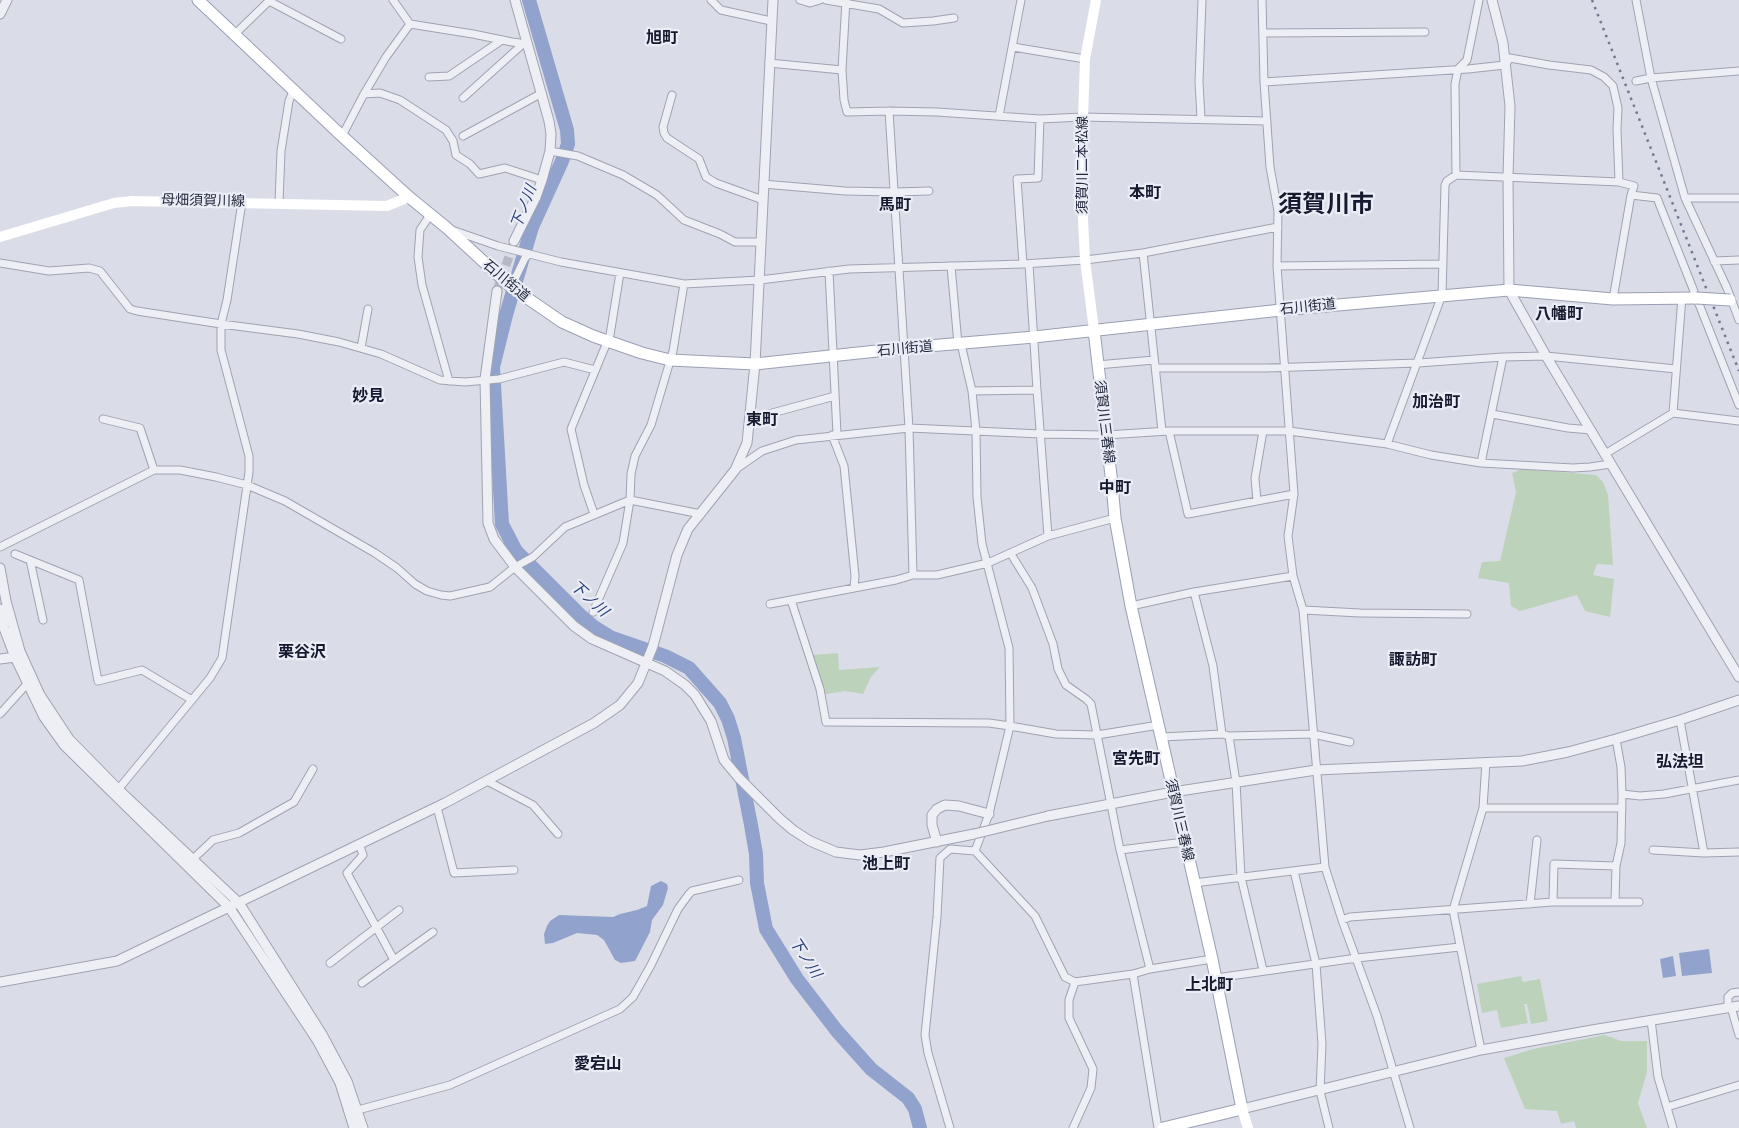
<!DOCTYPE html>
<meta charset="utf-8">
<style>
body{margin:0}
canvas{display:block;background:#dadde7}
</style>
<canvas width="1739" height="1128"></canvas>
<script>
const context = document.querySelector('canvas').getContext('2d');
context.lineJoin = 'round';
function paint(path, color) {
  context.fillStyle = color;
  context.fill(path, 'evenodd');
}
function toPath(rows) {
  const path = new Path2D();
  for (const r of rows) {
    path.moveTo(r[0], r[1]);
    for (let i = 2; i < r.length; i += 2) path.lineTo(r[i], r[i + 1]);
  }
  return path;
}
function trace(path, color, width, dash) {
  context.strokeStyle = color;
  context.lineWidth = width;
  context.lineCap = dash ? 'butt' : 'round';
  context.setLineDash(dash || []);
  context.stroke(path);
}
function write(font, color, halo, rows, align = 'center') {
  context.font = font + ' Karla,"Noto Sans JP",sans-serif';
  context.lineWidth = 4.5;
  context.setLineDash([]);
  context.textBaseline = 'middle';
  context.strokeStyle = halo;
  context.fillStyle = color;
  for (const [text, x, y, turn = 0] of rows) {
    context.save();
    context.translate(x, y);
    context.rotate((+turn || 0) * Math.PI / 180);
    context.textAlign = isNaN(turn) ? turn : align;
    if (halo) context.strokeText(text, 0, 0);
    context.fillText(text, 0, 0);
    context.restore();
  }
}
const green = toPath([
 [1522,469,1596,475,1603,482,1608,495,1613,565,1597,564,1593,575,1614,579,1610,617,1585,611,1577,595,1520,611,1511,606,1509,583,1478,578,1482,562,1500,561,1516,492,1512,473],
 [838,653,839,670,880,667,871,677,863,694,845,691,821,695,813,655],
 [1521,976,1523,982,1540,979,1548,1021,1531,1024,1527,1004,1524,1004,1528,1023,1501,1028,1497,1010,1482,1013,1477,984],
 [1605,1035,1621,1041,1647,1041,1647,1072,1638,1103,1647,1128,1576,1128,1574,1121,1561,1124,1557,1111,1525,1109,1504,1058,1533,1049]
]);
const water = toPath([
 [661,881,667,884,668,888,663,905,652,920,650,932,635,961,621,963,615,960,604,940,597,935,577,933,553,943,545,944,544,934,547,926,550,921,559,915,613,917,620,914,637,910,647,906,651,886],
 [1709,949,1712,973,1682,976,1679,953],
 [1673,956,1676,976,1663,978,1660,959]
]);
const river = toPath([
 [529,0,567,130,568,144,562,161,532,227,506,315,493,367,502,524,516,551,580,615,594,627,610,637,665,656,689,668,720,703,728,719,734,738,751,825,756,854,757,883,766,929,797,979,837,1031,871,1069,908,1098,915,1109,920,1128]
]);
const tertiaryTunnel = toPath([
 [497,291,514,242]
]);
const minor = toPath([
 [393,0,410,24,473,34,512,42,528,44],
 [711,0,721,10,771,21],
 [800,0,810,3,820,0],
 [826,0,879,9,903,23,933,21,954,18],
 [846,0,842,70,844,100,847,112,889,111,937,112,1040,119,1082,117,1267,121],
 [1262,0,1264,82,1270,167,1278,211,1277,266,1294,494,1288,536,1293,576,1303,610,1325,867,1342,920,1377,1016,1410,1128],
 [1636,0,1651,78,1685,198,1727,288,1739,320],
 [1263,33,1425,32],
 [234,35,269,1,341,39],
 [1013,47,1085,59],
 [769,63,842,70],
 [429,77,449,76,502,40],
 [1636,81,1651,78,1739,71],
 [1264,82,1468,69,1505,65,1510,58,1549,65,1591,70,1604,77,1613,86,1618,108,1617,129,1619,182],
 [364,94,380,93,400,100,446,130,453,141,456,155,470,164,479,174,505,168,542,180],
 [672,95,663,127,664,133,667,138,699,159,706,177,716,183,763,200],
 [463,98,524,43],
 [889,111,909,428,913,575],
 [999,116,1021,0],
 [1201,118,1199,82,1202,0],
 [342,136,364,94,386,57,410,24],
 [463,136,542,93],
 [550,151,578,156,623,175,657,195,684,220,720,234,735,242,760,242],
 [1456,175,1455,84,1458,69,1467,60,1479,0],
 [763,184,845,191,895,192,929,191],
 [1685,198,1739,198],
 [279,203,281,151,289,101,293,91],
 [430,215,420,230,418,257,422,285,449,381],
 [452,230,498,246,561,262,684,284,760,280,849,269,1023,264,1085,260,1143,253,1278,227],
 [1143,253,1162,431],
 [1714,261,1739,260],
 [0,263,49,271,89,268,100,271,130,309,137,311,221,324,298,334,339,342,381,354,440,380,465,382,499,379,564,362,595,370],
 [1023,264,1017,179,1038,178,1040,119],
 [1029,264,1037,390,1048,536],
 [951,266,958,344],
 [1277,266,1443,264],
 [829,271,837,434],
 [511,287,525,258,529,254],
 [1613,299,1631,195],
 [961,344,972,391,976,431,977,497,982,544,1009,648,1010,726,989,814,975,851],
 [361,348,368,309],
 [1097,365,1154,360],
 [1156,368,1266,368,1418,363,1503,357,1546,356,1676,369],
 [972,391,1037,390],
 [1673,413,1739,421],
 [1492,414,1568,428,1591,430],
 [103,419,140,428,154,470],
 [750,419,835,396],
 [1169,431,1188,514,1294,494],
 [832,435,844,466,855,576,854,587],
 [1387,444,1442,295,1445,185,1447,181,1456,175,1619,182,1634,186,1631,195,1657,198,1739,405],
 [1605,454,1673,413,1682,297],
 [1481,463,1503,357],
 [736,469,762,451,796,440,909,428,1041,434,1106,435,1169,431,1289,431,1387,444,1431,455,1481,463,1573,468,1590,467,1611,464],
 [1257,501,1255,478,1263,431],
 [594,514,584,485,571,429,610,335,620,273],
 [0,547,154,470,180,470,216,477,247,485,285,501,375,553,397,568,415,584,427,591,441,595,450,596,490,587,515,567,533,557,565,527,630,500,701,514],
 [15,554,79,580,98,681,142,670,192,700],
 [1011,554,1032,588,1053,644,1058,669,1066,685,1086,699,1091,704,1120,850,1150,969],
 [30,560,43,620],
 [1194,592,1213,666,1222,734],
 [791,600,820,689,826,722,989,723,1010,726,1056,734,1097,735,1159,725],
 [770,604,896,580,913,575,937,575,988,563,1048,536,1115,518],
 [1131,606,1194,592,1293,576],
 [1303,610,1360,613,1467,614],
 [593,612,623,543,630,500,631,474,635,456,651,425,673,351,684,284],
 [0,714,27,684],
 [1680,720,1704,853],
 [1229,736,1236,782,1241,877,1263,970],
 [1162,737,1222,734,1229,736,1313,734,1350,742],
 [487,781,533,805,558,834],
 [116,792,210,678,222,658,249,472,249,456,221,350,221,324,227,300,242,202],
 [1622,794,1640,796,1664,794,1739,780],
 [437,807,454,873,514,870],
 [1483,808,1622,808],
 [359,844,363,855,347,873,394,960],
 [1120,850,1184,842],
 [1653,850,1704,853,1739,852],
 [193,859,213,840,239,833,294,802,313,769],
 [1294,871,1316,964,1322,1044,1320,1091,1329,1128],
 [1194,883,1325,867],
 [1553,902,1554,864,1616,866],
 [1615,902,1639,902],
 [1530,904,1537,840],
 [1342,920,1350,917,1553,902,1615,902,1616,866,1621,843,1622,794,1621,767,1616,739],
 [330,963,399,910],
 [1133,974,1158,1128],
 [1216,978,1357,958,1460,947],
 [362,983,433,932],
 [1731,1007,1739,1035],
 [1728,1008,1728,997,1732,993,1739,992],
 [1651,1020,1658,1077,1673,1128],
 [1481,1050,1453,910,1483,808,1486,762],
 [1667,1107,1739,1085],
 [358,1110,450,1085,620,1009,633,997,651,965,678,909,689,894,692,891,739,880],
 [950,1128,928,1053,925,1035,937,917,940,858,950,849,975,851,1035,916,1065,977,1075,982,1133,974,1150,969,1212,959],
 [1073,1128,1091,1088,1093,1069,1069,1018,1069,1000,1075,982]
]);
const tertiary = toPath([
 [1492,0,1503,43,1510,106,1508,177,1509,290,1546,356,1739,677],
 [0,14,7,0],
 [514,241,536,197,542,180,550,151,551,134,549,121,515,0],
 [497,291,485,379,488,523,494,539,515,567,574,626,592,639,665,671,685,685,695,695,711,721,724,760,738,777,780,819,793,830,810,841,836,852,860,855,884,852,974,834],
 [0,568,6,601,20,651,40,695,69,739,118,789,239,903,323,1036,347,1081,363,1128],
 [0,609,4,628,15,657,44,717,64,745,229,907,317,1040,340,1083,354,1128],
 [0,659,15,657],
 [1048,816,1173,792,1316,770,1522,761,1568,752,1616,739,1680,720,1739,700],
 [937,842,932,825,932,815,937,809,945,805,959,806,989,814],
 [0,982,117,961,445,803,594,723,620,705,638,683,653,646,677,555,688,529,735,470,747,443,755,364,773,0],
 [1242,1109,1481,1050,1592,1030,1739,1006]
]);
const secondary = toPath([
 [0,237,114,203,132,201,387,206,409,197],
 [1094,330,1085,260,1081,178,1085,59,1096,0],
 [1242,1109,1248,1128]
]);
const primary = toPath([
 [198,0,342,136,409,197,447,228,511,287,562,322,593,336,642,353,670,360,755,364,905,348,1034,337,1281,310,1509,290,1613,299,1696,298],
 [1094,330,1112,484,1115,518,1131,606,1212,959,1242,1109,1163,1128]
]);
const rail = toPath([
 [1592,0,1739,371]
]);
const tertiaryBridge = toPath([
 [974,834,1048,816]
]);
const primaryBridge = toPath([
 [1696,298,1730,300]
]);
const streetNames = [
 ["須賀川二本松線",1083,165,-90],
 ["母畑須賀川線",203,201,1],
 ["石川街道",506,281,40],
 ["石川街道",1308,307,-6],
 ["石川街道",905,349,-5],
 ["須賀川三春線",1104,422,83],
 ["須賀川三春線",1179,820,77]
];
const waterNames = [
 ["下ノ川",524,207,-69],
 ["下ノ川",589,599,42],
 ["下ノ川",805,958,57]
];
const quarterNames = [
 ["旭町",662,38],
 ["本町",1145,193],
 ["馬町",895,205],
 ["八幡町",1559,314],
 ["妙見",368,396],
 ["加治町",1436,402],
 ["東町",762,420],
 ["中町",1115,488],
 ["栗谷沢",302,652],
 ["諏訪町",1413,660],
 ["宮先町",1136,759],
 ["弘法坦",1680,762],
 ["池上町",886,864],
 ["上北町",1209,985],
 ["愛宕山",598,1064]
];
const townNames = [
 ["須賀川市",1326,205]
];
paint(green, '#bdd2bb');
paint(water, '#91a3cc');
trace(river, '#91a3cc', 14);
trace(tertiaryTunnel, '#b5b9c5', 9, [9, 4.5]);
trace(minor, '#9fa3b1', 9);
trace(tertiary, '#9fa3b1', 11);
trace(primary, '#999fb4', 13);
trace(minor, '#edeff5', 7);
trace(tertiary, '#edeff5', 9);
trace(secondary, '#fff', 10);
trace(primary, '#fff', 11);
trace(rail, '#727992', 2.5, [2.5, 5]);
trace(tertiaryBridge, '#9fa3b1', 11, []);
trace(primaryBridge, '#999fb4', 13, []);
trace(tertiaryBridge, '#edeff5', 9);
trace(primaryBridge, '#fff', 11);
write('14px', '#23293e', '#eaedf5', streetNames);
write('italic 15px', '#293f76', '#eaedf5', waterNames);
write('bold 16px', '#161a2f', '#eaedf5', quarterNames);
write('bold 24px', '#161a2f', '#eaedf5', townNames);
</script>
